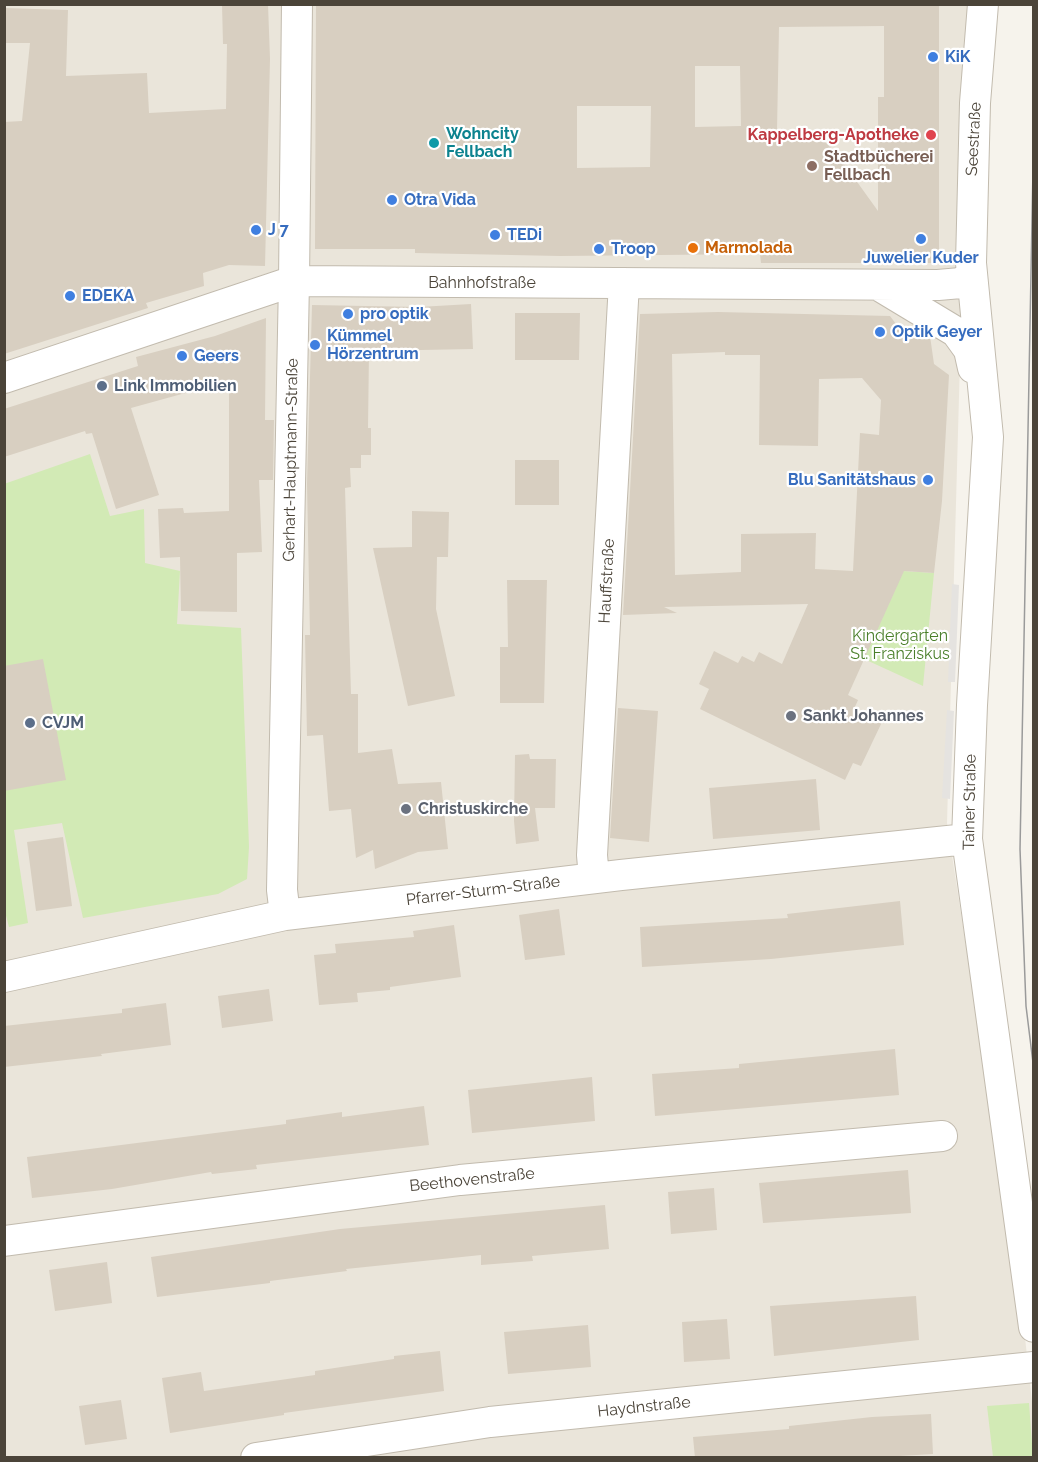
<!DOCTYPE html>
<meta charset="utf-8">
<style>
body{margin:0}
#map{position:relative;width:1038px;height:1462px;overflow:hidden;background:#f6f3ec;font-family:Raleway,sans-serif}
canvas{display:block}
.frame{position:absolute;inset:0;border:6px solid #4b4439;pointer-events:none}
</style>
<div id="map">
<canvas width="1038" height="1462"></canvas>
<div class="frame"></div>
</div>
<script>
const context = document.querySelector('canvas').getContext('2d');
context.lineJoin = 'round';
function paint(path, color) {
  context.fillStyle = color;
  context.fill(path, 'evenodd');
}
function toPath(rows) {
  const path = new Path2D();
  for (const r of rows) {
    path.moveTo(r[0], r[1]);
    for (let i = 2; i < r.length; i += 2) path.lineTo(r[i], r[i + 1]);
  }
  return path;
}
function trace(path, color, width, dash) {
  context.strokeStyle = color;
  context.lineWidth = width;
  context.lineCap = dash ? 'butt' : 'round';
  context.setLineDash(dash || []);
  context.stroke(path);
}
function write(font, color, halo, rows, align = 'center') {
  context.font = font + ' Raleway,sans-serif';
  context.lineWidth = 4.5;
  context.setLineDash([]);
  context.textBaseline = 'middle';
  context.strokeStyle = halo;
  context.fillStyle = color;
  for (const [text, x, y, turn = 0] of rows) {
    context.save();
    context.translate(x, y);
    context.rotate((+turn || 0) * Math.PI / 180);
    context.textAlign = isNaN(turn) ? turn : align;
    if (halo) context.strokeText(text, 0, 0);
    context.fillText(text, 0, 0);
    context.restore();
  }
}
const residential = toPath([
 [5,5,970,5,947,823,1021,1301,1033,1411,1033,1457,5,1458]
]);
const green = toPath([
 [90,454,110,516,144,509,145,563,180,571,177,624,241,628,249,847,247,879,218,894,83,918,62,823,14,830,28,923,9,927,4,908,4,484],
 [872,569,934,573,923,686,864,659],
 [1029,1403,1033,1457,993,1457,987,1406]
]);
const parking = toPath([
 [952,584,959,585,955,682,948,682],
 [947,710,954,711,950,799,942,798]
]);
const building = toPath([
 [222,4,268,4,270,59,265,266,229,265,203,273,204,286,146,303,148,308,4,354,4,122,22,121,30,43,4,43,4,8,68,10,66,76,147,73,149,113,226,109,227,44,223,44],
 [316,4,939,4,939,263,761,263,760,254,560,256,415,253,415,249,315,249],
 [884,26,884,97,878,97,878,211,837,154,823,140,805,133,777,130,779,27],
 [695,66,740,66,741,126,695,127],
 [577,106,651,106,650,167,577,168],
 [471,304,473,349,369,351,368,428,371,428,371,455,361,455,361,468,350,468,351,487,345,488,351,694,358,694,358,753,392,749,398,784,441,782,448,849,418,852,375,869,373,850,356,858,351,809,329,811,323,735,307,736,305,635,310,635,307,484,312,305,419,307],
 [718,312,890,316,905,336,930,336,934,364,949,375,942,501,934,573,904,571,848,695,858,700,854,709,882,722,861,766,853,763,845,780,700,709,709,689,699,684,714,651,738,663,742,656,754,662,759,652,782,664,808,604,664,607,677,613,623,615,640,314],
 [725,352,725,355,760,355,759,445,818,446,819,379,862,378,881,400,879,435,860,433,853,571,815,569,816,533,741,534,741,572,675,575,672,354],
 [515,313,580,313,579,360,515,360],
 [266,318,265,420,274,420,273,480,259,480,262,552,237,553,237,612,181,611,180,557,160,558,158,509,183,508,184,513,229,511,229,381,131,408,159,495,116,509,92,433,86,434,85,431,4,457,4,409,138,366,136,357,215,336],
 [515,460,559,460,559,505,515,505],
 [412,511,449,512,448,557,437,557,436,609,455,696,408,706,373,548,412,547],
 [507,580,547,580,544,703,500,703,500,647,508,647],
 [43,659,66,780,4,791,4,666],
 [618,708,658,711,649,842,610,838],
 [529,754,530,759,556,759,555,808,535,808,539,841,516,844,514,821,515,755],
 [816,779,820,830,713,839,709,788],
 [63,837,72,906,36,911,27,842],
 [900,901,904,945,771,959,642,967,640,927,788,918,787,914],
 [559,909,565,955,525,960,519,915],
 [454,925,461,977,390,987,390,990,357,993,358,1002,319,1005,314,955,336,953,335,944,414,937,413,931],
 [269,989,273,1021,222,1028,218,996],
 [166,1003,171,1045,101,1054,102,1056,4,1067,4,1026,122,1013,122,1009],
 [895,1049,899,1095,655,1116,652,1074,739,1068,739,1064],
 [592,1077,595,1121,472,1133,468,1090],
 [424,1106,429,1145,256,1165,257,1169,212,1174,211,1172,112,1189,32,1198,27,1157,286,1124,286,1120,342,1112,342,1117],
 [908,1170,911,1213,763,1223,759,1183],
 [714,1188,717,1230,671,1234,668,1192],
 [605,1205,609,1249,532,1256,533,1261,481,1265,481,1255,346,1269,347,1271,270,1281,270,1283,157,1297,151,1257,340,1229],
 [107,1262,112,1303,55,1311,49,1270],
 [916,1296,919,1340,774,1356,770,1306],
 [727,1319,730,1359,684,1362,682,1322],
 [588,1325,591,1367,508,1374,504,1332],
 [440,1351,444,1391,284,1413,284,1415,170,1433,162,1378,201,1372,204,1391,315,1375,315,1371,394,1359,394,1356],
 [121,1400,127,1439,85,1445,79,1406],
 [931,1414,933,1454,866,1458,695,1458,693,1437,789,1429,789,1426,872,1417]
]);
const minor = toPath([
 [983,4,975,103,971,263,988,437,972,705,967,839,1034,1327],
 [878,285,956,332,969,350,973,368],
 [4,378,294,281,938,285,961,283,972,274],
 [594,878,592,855,624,283],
 [285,915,282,890,294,281,297,4],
 [4,977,285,915,621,875,967,839],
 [4,1241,460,1180,942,1136],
 [256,1458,490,1422,1034,1367]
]);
const tram = toPath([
 [1034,116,1020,849,1026,1006,1034,1071]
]);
const markers = [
 [933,57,6,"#3f7fe0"],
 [931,135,6,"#e0444e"],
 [434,143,6,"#0f9aa8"],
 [812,166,6,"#8d6e63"],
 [392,200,6,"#3f7fe0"],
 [256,230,6,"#3f7fe0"],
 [495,235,6,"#3f7fe0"],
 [921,239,6,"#3f7fe0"],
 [693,248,6,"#e8710a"],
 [599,249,6,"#3f7fe0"],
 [70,296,6,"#3f7fe0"],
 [348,314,6,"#3f7fe0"],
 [880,332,6,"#3f7fe0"],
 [315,345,6,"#3f7fe0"],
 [182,356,6,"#3f7fe0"],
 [102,386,6,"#5c6f8a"],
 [928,480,6,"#3f7fe0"],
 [791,716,6,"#6b7280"],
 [30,723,6,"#5c6f8a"],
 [406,809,6,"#6b7280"]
];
const shopNames = [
 ["KiK",945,57],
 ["Otra Vida",404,200],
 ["J 7",268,230],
 ["TEDi",507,235],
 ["Troop",611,249],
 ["Juwelier Kuder",921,258,"center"],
 ["EDEKA",82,296],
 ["pro optik",360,314],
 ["Optik Geyer",892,332],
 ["Kümmel",327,336],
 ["Hörzentrum",327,354],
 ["Geers",194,356],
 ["Blu Sanitätshaus",916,480,"right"]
];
const cultureNames = [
 ["Wohncity",446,134],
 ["Fellbach",446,152]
];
const healthNames = [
 ["Kappelberg-Apotheke",919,135]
];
const streetNames = [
 ["Seestraße",974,139,-87],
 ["Bahnhofstraße",482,283],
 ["Gerhart-Hauptmann-Straße",291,460,-89],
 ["Hauffstraße",607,581,-87],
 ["Tainer Straße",970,802,-89],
 ["Pfarrer-Sturm-Straße",483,891,-7],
 ["Beethovenstraße",472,1180,-6],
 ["Haydnstraße",644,1407,-6]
];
const educationNames = [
 ["Stadtbücherei",824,157],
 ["Fellbach",824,175]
];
const foodNames = [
 ["Marmolada",705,248]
];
const serviceNames = [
 ["Link Immobilien",114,386],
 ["CVJM",42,723]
];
const parkNames = [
 ["Kindergarten",900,636],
 ["St. Franziskus",900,654]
];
const worshipNames = [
 ["Sankt Johannes",803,716],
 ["Christuskirche",418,809]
];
paint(residential, '#eae5da');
paint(green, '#d2eab5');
paint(parking, '#e5e3e0');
paint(building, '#d8cfc1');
trace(minor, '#c2bbae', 32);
trace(minor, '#fff', 30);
trace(tram, '#9a9a9a', 1.5);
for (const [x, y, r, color] of markers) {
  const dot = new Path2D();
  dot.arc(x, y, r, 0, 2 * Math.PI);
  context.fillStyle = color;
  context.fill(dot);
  trace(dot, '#fff', 2);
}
write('bold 16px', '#366cbe', '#fff', shopNames, 'left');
write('bold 16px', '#0d838f', '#fff', cultureNames, 'left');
write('bold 16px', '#be3a42', '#fff', healthNames, 'right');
write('16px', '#4b4439', '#fff', streetNames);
write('bold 16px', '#785e54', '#fff', educationNames, 'left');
write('bold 16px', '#c56008', '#fff', foodNames, 'left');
write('bold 16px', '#4e5e75', '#fff', serviceNames, 'left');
write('16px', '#4a7f2a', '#fff', parkNames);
write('bold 16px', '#5b616d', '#fff', worshipNames, 'left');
</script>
